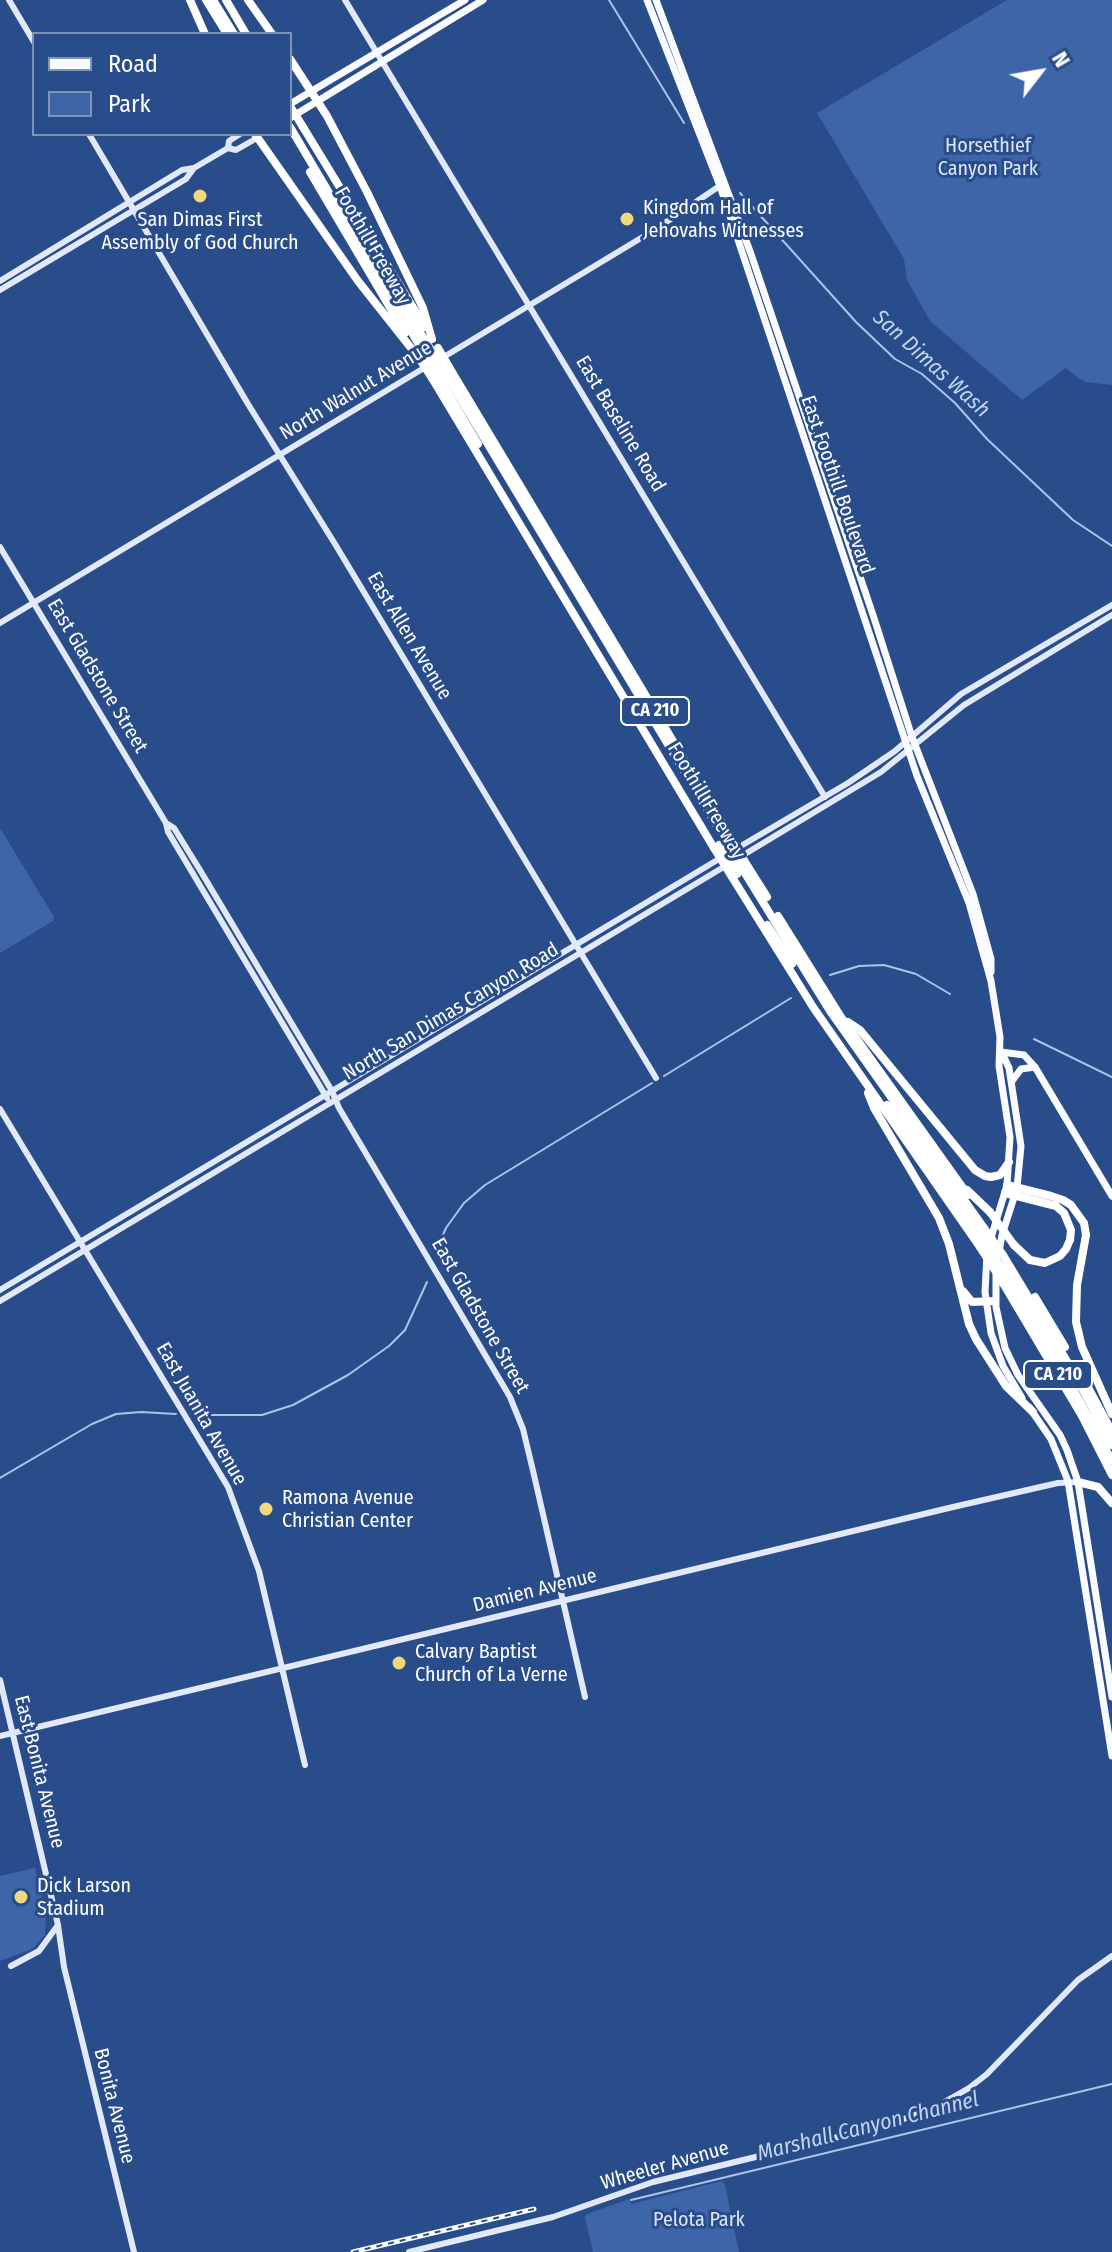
<!DOCTYPE html>
<style>
body{margin:0}
#map{position:relative;width:1112px;height:2252px;overflow:hidden;background:#294c8b;font-family:"Fira Sans Condensed",sans-serif}
canvas{display:block}
.legend{position:absolute;left:32px;top:32px;width:260px;height:104px;box-sizing:border-box;background:#294c8b;border:2px solid #7f94b9;margin:0;padding:10px 14px;list-style:none;font-size:24px;color:#fff}
.legend li{display:flex;align-items:center;gap:16px;height:40px}
.legend b{width:40px;border:2px solid #7f94b9}
.north{position:absolute;left:1000px;top:32px;width:80px;height:80px;-webkit-text-stroke:6px #294c8b;paint-order:stroke;rotate:59deg;font-size:22px;font-weight:700;line-height:32px;text-align:center;color:#fff}
.north::after{content:'';display:block;margin:auto;width:28px;height:36px;background:#fff;clip-path:polygon(50% 0,100% 100%,50% 72%,0 100%)}
</style>
<div id="map">
<canvas width="1112" height="2252"></canvas>
<ul class="legend">
<li><b style="height:10px;background:#fafbfe"></b>Road</li>
<li><b style="height:22px;background:#3e65a7"></b>Park</li>
</ul>
<div class="north">N</div>
</div>
<script>
const context = document.querySelector('canvas').getContext('2d');
context.lineJoin = 'round';
function paint(path, color) {
  context.fillStyle = color;
  context.fill(path, 'evenodd');
}
function toPath(rows) {
  const path = new Path2D();
  for (const r of rows) {
    path.moveTo(r[0], r[1]);
    for (let i = 2; i < r.length; i += 2) path.lineTo(r[i], r[i + 1]);
  }
  return path;
}
function trace(path, color, width, dash) {
  context.strokeStyle = color;
  context.lineWidth = width;
  context.lineCap = dash ? 'butt' : 'round';
  context.setLineDash(dash || []);
  context.stroke(path);
}
function write(font, color, halo, rows, align = 'center') {
  context.font = font + ' "Fira Sans Condensed",sans-serif';
  context.lineWidth = 6;
  context.setLineDash([]);
  context.textBaseline = 'middle';
  context.strokeStyle = halo;
  context.fillStyle = color;
  for (const [text, x, y, turn = 0] of rows) {
    context.save();
    context.translate(x, y);
    context.rotate((+turn || 0) * Math.PI / 180);
    context.textAlign = isNaN(turn) ? turn : align;
    if (halo) context.strokeText(text, 0, 0);
    context.fillText(text, 0, 0);
    context.restore();
  }
}
const green = toPath([
 [1007,0,1112,0,1112,385,1086,382,1078,378,1066,368,1022,400,930,321,907,280,904,259,817,113],
 [0,828,54,917,53,921,0,953],
 [35,1868,46,1917,45,1935,32,1949,0,1961,0,1876],
 [722,2181,725,2185,739,2252,593,2252,585,2218,587,2214,629,2199,631,2204]
]);
const stream = toPath([
 [609,0,684,123],
 [740,193,856,322,895,359,922,374,955,403,987,439,1073,520,1112,546],
 [830,975,859,966,884,965,916,974,950,994],
 [1034,1039,1112,1077],
 [664,1076,791,998],
 [436,1251,446,1228,464,1203,485,1185,652,1083],
 [195,1415,262,1415,293,1405,348,1375,389,1346,405,1330,427,1282],
 [0,1478,92,1424,116,1414,141,1412,176,1414],
 [631,2200,1112,2084]
]);
const secondary = toPath([
 [9,0,34,42],
 [345,0,825,797],
 [89,134,248,404,335,544,656,1078],
 [228,148,229,141,240,134],
 [0,281,182,170,194,168],
 [0,290,186,179,194,168,228,148,236,150,257,138],
 [442,358,656,229,721,185],
 [0,547,166,823,174,828,200,870,332,1091,339,1108,510,1397,523,1429,534,1475,585,1697],
 [0,623,429,365],
 [166,823,168,832,327,1098],
 [734,850,848,783,895,751,961,694,1112,605],
 [740,857,881,772,964,705,1112,615],
 [0,1109,228,1487,259,1571,305,1765],
 [0,1290,724,856],
 [0,1301,727,865],
 [0,1680,58,1925,64,1967,134,2252],
 [0,1736,953,1507,1058,1483,1078,1482],
 [11,1966,39,1951,58,1925],
 [409,2252,553,2217,653,2182,887,2125,934,2108,969,2088,987,2074,1078,1980,1112,1956]
]);
const primary = toPath([
 [647,0,720,186,917,776,969,903,991,981,1000,1037,999,1066,1010,1137,1007,1185,991,1238],
 [656,0,751,254,874,618,912,737,973,894,991,959,991,972],
 [290,104,465,0],
 [290,118,483,0],
 [1001,1052,1024,1055,1035,1067,1112,1196],
 [1012,1081,1021,1069,1035,1067],
 [999,1252,1002,1235,1017,1188,1021,1146,1009,1068,1002,1053],
 [987,1254,985,1292,991,1333,1003,1366,1022,1398],
 [996,1272,996,1307,1005,1348,1018,1375,1060,1435,1067,1450,1078,1482,1112,1697],
 [1029,1407,1051,1439,1068,1481,1112,1756]
]);
const highway = toPath([
 [190,0,205,34],
 [206,0,227,34],
 [213,0,234,34],
 [226,0,246,34],
 [248,0,272,34],
 [290,59,327,116,367,192,423,308,432,339],
 [290,127,424,353],
 [303,127,425,327],
 [255,134,358,281,419,358],
 [310,172,405,333],
 [404,293,404,307,431,350],
 [449,367,731,838],
 [444,371,726,841],
 [436,373,478,444],
 [432,378,714,848],
 [748,867,767,897],
 [743,870,830,1011,984,1228],
 [732,877,813,1007,980,1247],
 [778,916,841,1017,968,1195],
 [767,925,792,964],
 [848,1022,860,1030,975,1170,985,1176,991,1177,1000,1175,1009,1162],
 [868,1093,874,1108,939,1218,949,1244,969,1324,976,1339,1006,1386,1033,1412],
 [887,1105,982,1237],
 [1007,1185,1051,1196,1063,1200,1071,1205,1084,1223,1086,1235,1077,1285,1076,1322,1082,1347,1112,1414],
 [967,1190,990,1212],
 [1005,1193,1056,1206,1064,1213,1071,1230,1070,1240,1066,1249,1060,1256,1045,1263,1030,1260,1014,1245],
 [1003,1255,1074,1373,1112,1445],
 [1001,1267,1049,1345,1112,1461],
 [1000,1278,1082,1416,1112,1475],
 [963,1291,972,1302,995,1301],
 [1035,1297,1065,1347],
 [1084,1380,1112,1432],
 [1078,1482,1098,1487,1112,1503]
]);
const rail = toPath([
 [353,2252,534,2209]
]);
const highwayBridge = toPath([
 [290,106,303,127],
 [438,348,449,367],
 [431,350,444,371],
 [424,353,436,373],
 [419,358,432,378],
 [731,838,748,867],
 [726,841,743,870],
 [719,845,737,874],
 [714,848,732,877],
 [990,1212,1014,1245],
 [984,1228,1003,1255],
 [982,1237,1001,1267],
 [980,1247,1000,1278]
]);
const markers = [
 [200,196,8,"#f1d87e"],
 [627,219,8,"#f1d87e"],
 [266,1509,8,"#f1d87e"],
 [399,1663,8,"#f1d87e"],
 [21,1897,8,"#f1d87e"]
];
const shields = [
 [655,711,68],
 [1058,1375,68]
];
const shieldNames = [
 ["CA 210",655,711],
 ["CA 210",1058,1375]
];
const parkNames = [
 ["Horsethief",988,146],
 ["Canyon Park",988,169],
 ["Pelota Park",699,2220]
];
const poiNames = [
 ["Kingdom Hall of",643,208],
 ["Jehovahs Witnesses",643,231],
 ["San Dimas First",200,220,"center"],
 ["Assembly of God Church",200,243,"center"],
 ["Ramona Avenue",282,1498],
 ["Christian Center",282,1521],
 ["Calvary Baptist",415,1652],
 ["Church of La Verne",415,1675],
 ["Dick Larson",37,1886],
 ["Stadium",37,1909]
];
const streetNames = [
 ["Foothill Freeway",372,246,60],
 ["North Walnut Avenue",356,391,-31],
 ["East Baseline Road",620,424,59],
 ["East Foothill Boulevard",837,485,71],
 ["East Allen Avenue",409,636,59],
 ["East Gladstone Street",97,676,59],
 ["Foothill Freeway",706,801,59],
 ["North San Dimas Canyon Road",451,1012,-31],
 ["East Gladstone Street",480,1316,60],
 ["East Juanita Avenue",201,1414,60],
 ["Damien Avenue",535,1591,-14],
 ["East Bonita Avenue",39,1772,76],
 ["Bonita Avenue",114,2106,76],
 ["Wheeler Avenue",665,2166,-16]
];
const waterNames = [
 ["San Dimas Wash",931,364,42],
 ["Marshall Canyon Channel",868,2127,-14]
];
paint(green, '#3e65a7');
trace(stream, '#acc4e9', 2);
trace(secondary, '#e1e9f8', 6);
trace(primary, '#fafbfe', 7);
trace(highway, '#fff', 8);
trace(rail, '#fff', 5);
trace(rail, '#294c8b', 2, [6]);
trace(highwayBridge, '#fff', 8);
for (const [x, y, r, color] of markers) {
  const dot = new Path2D();
  dot.arc(x, y, r, 0, 2 * Math.PI);
  context.fillStyle = color;
  context.fill(dot);
  trace(dot, '#294c8b', 3);
}
for (const [x, y, w] of shields) {
  const box = new Path2D();
  box.roundRect(x - w / 2, y - 14, w, 28, 6);
  context.fillStyle = '#294c8b';
  context.fill(box);
  trace(box, '#fff', 2);
}
write('bold 18px', '#fff', null, shieldNames);
write('20px', '#dbe6f7', '#294c8b', parkNames);
write('20px', '#fff', '#294c8b', poiNames, 'left');
write('20px', '#fff', '#294c8b', streetNames);
write('italic 22px', '#c3d4f0', '#294c8b', waterNames);
</script>
